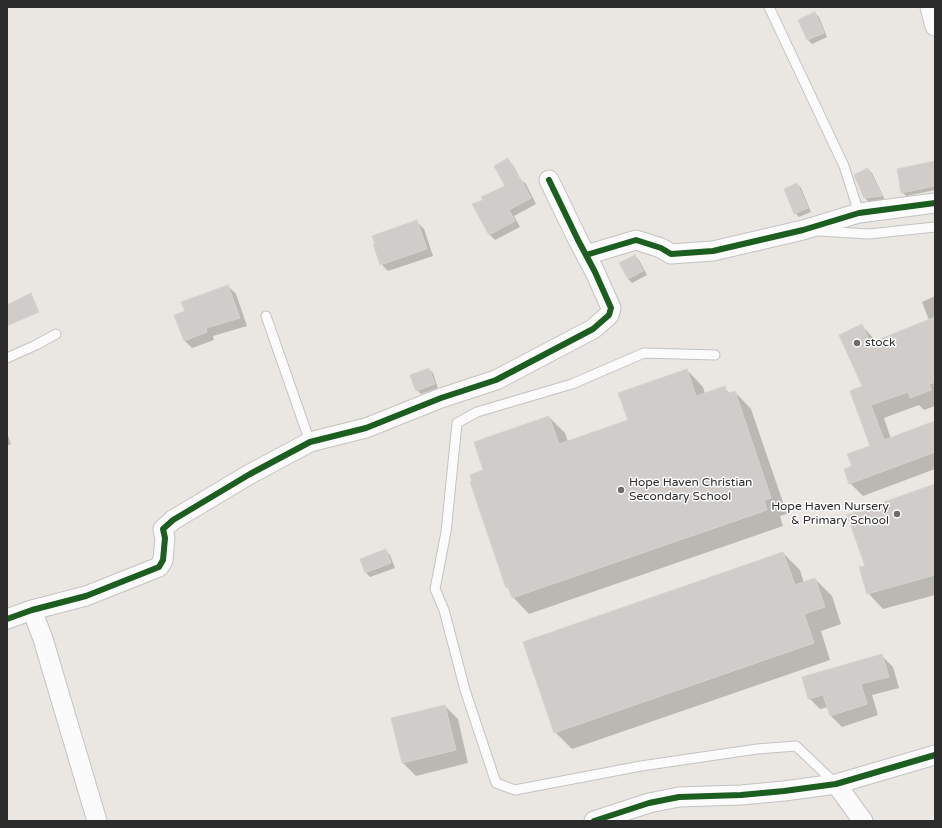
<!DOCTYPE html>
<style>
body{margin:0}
#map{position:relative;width:942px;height:828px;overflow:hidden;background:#eae6e2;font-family:"Varela Round",sans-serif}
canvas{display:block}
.frame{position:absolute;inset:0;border:8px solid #2c2c2c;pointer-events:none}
</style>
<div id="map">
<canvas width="942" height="828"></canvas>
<div class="frame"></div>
</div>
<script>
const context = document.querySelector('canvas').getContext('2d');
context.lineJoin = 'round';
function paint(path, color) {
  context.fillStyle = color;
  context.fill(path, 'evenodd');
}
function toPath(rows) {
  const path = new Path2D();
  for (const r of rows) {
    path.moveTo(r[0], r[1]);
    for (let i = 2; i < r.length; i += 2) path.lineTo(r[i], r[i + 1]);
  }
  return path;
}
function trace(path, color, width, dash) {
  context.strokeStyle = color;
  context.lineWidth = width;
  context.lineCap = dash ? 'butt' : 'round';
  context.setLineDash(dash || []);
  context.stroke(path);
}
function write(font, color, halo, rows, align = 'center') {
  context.font = font + ' "Varela Round",sans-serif';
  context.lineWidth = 3;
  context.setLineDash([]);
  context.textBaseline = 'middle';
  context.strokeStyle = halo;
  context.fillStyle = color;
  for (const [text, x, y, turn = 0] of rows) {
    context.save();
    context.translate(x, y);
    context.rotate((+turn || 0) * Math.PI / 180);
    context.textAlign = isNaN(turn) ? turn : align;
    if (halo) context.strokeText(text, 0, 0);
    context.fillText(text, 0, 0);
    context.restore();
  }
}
const shadow = toPath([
 [815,13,819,17,827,37,812,44,808,40],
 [508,160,513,165,521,180,526,184,536,204,514,216,520,227,495,240,489,234,484,200,506,186],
 [935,162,935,190,906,196,902,192],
 [868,169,872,173,885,200,869,202,865,198],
 [797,184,801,188,811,212,799,217,795,213],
 [417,222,424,229,433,256,388,271,381,264],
 [635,256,639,260,647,275,632,283,628,279],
 [228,286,236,294,247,326,213,336,214,340,192,348,184,340,186,312],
 [935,296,935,406,924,410,919,405,884,418,891,439,935,422,935,469,863,496,850,483,853,467,871,446,863,387,862,326,876,341,929,320,922,302],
 [429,369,433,373,438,388,421,394,417,390],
 [687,370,703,387,705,394,724,388,731,394,735,392,751,409,787,514,780,516,783,526,529,614,513,597,511,591,507,587,484,471,549,417,565,433,568,442,629,421],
 [7,433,11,444,7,446],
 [935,485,935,595,883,609,868,593,866,566],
 [386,551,390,555,395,568,370,577,366,573],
 [783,553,800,570,804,583,815,579,832,596,841,624,821,631,830,660,572,749,555,732],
 [882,656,893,667,899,688,872,695,878,715,842,727,831,716,828,707,820,709,809,698],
 [445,706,458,719,468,763,416,776,403,763,392,719]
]);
const building = toPath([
 [815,12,824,33,807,40,798,20,815,12],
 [508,158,519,178,520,178,531,198,509,210,515,221,489,235,472,204,483,200,481,197,505,186,494,166,508,158],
 [935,161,935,186,901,193,897,169,935,161],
 [868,168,882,196,864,198,854,175,868,168],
 [797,183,808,208,794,214,784,189,797,183],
 [417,220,427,249,380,265,373,244,375,244,372,236,417,220],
 [635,255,643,271,628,279,619,263,635,255],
 [228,285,240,318,206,328,207,332,184,341,174,315,185,311,181,302,228,285],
 [31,293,39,312,7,326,7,305,31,293],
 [935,317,935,382,929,384,931,390,910,398,908,392,871,405,884,440,935,421,935,452,849,484,844,469,852,466,847,454,870,446,850,391,862,386,839,335,862,324,870,343,935,317],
 [429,368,435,384,416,391,410,375,429,368],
 [687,369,696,396,725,386,727,394,735,391,771,498,764,500,767,510,512,598,508,587,506,588,470,482,472,481,470,475,483,470,474,442,549,416,559,444,628,420,618,393,687,369],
 [935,484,935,575,867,594,859,567,865,566,847,515,935,484],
 [386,549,391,563,365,573,360,559,386,549],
 [783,552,795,585,815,578,825,607,804,614,814,643,554,733,523,642,783,552],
 [882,654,889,677,861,684,867,704,830,716,823,695,808,699,802,677,882,654],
 [445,705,456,750,402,763,391,718,445,705]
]);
const lane = toPath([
 [769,7,844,166,859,213],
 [819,231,869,234,935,227],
 [266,316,310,442],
 [715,355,644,353,572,384,477,412,457,423,446,532,435,589,444,610,465,690,496,783,515,790,641,766,757,749,796,746,836,784],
 [7,358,36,345,56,334]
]);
const street = toPath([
 [930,7,935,26],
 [586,255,636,240,661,248,671,254,713,251,803,230,859,213,935,203],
 [32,610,43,639,97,821],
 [7,619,32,610,86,596,159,567,163,560,165,538,163,529,173,520,250,474,310,442,366,428,441,398,496,380,593,329,609,315,611,308,595,272,578,240,549,180],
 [836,784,863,821],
 [594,821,649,803,679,797,741,795,784,791,836,784,935,755]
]);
const cycleway = toPath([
 [586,255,636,240,661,248,671,254,713,251,803,230,859,213,935,203],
 [7,619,32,610,86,596,159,567,163,560,165,538,163,529,173,520,250,474,310,442,366,428,441,398,496,380,593,329,609,315,611,308,595,272,578,240,549,180],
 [594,821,649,803,679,797,741,795,784,791,836,784,935,755]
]);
const markers = [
 [857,343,4,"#6e6d6c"],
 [621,490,4,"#6e6d6c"],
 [897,514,4,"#6e6d6c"]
];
const poiNames = [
 ["stock",865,343],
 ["Hope Haven Christian",629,483],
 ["Secondary School",629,497],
 ["Hope Haven Nursery",889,507,"right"],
 ["& Primary School",889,521,"right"]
];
paint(shadow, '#0003');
paint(building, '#cfccc9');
trace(building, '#d5d2ce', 1);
trace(lane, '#c4c3c3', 11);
trace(street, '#c4c3c3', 21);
trace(lane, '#fcfbfb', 9);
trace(street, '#fcfbfb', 19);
trace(cycleway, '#1b5e20', 6);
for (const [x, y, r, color] of markers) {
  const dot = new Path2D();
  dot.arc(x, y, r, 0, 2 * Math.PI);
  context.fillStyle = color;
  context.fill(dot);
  trace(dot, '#fff', 1.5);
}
write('12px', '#2c2c2c', '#fff', poiNames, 'left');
</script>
